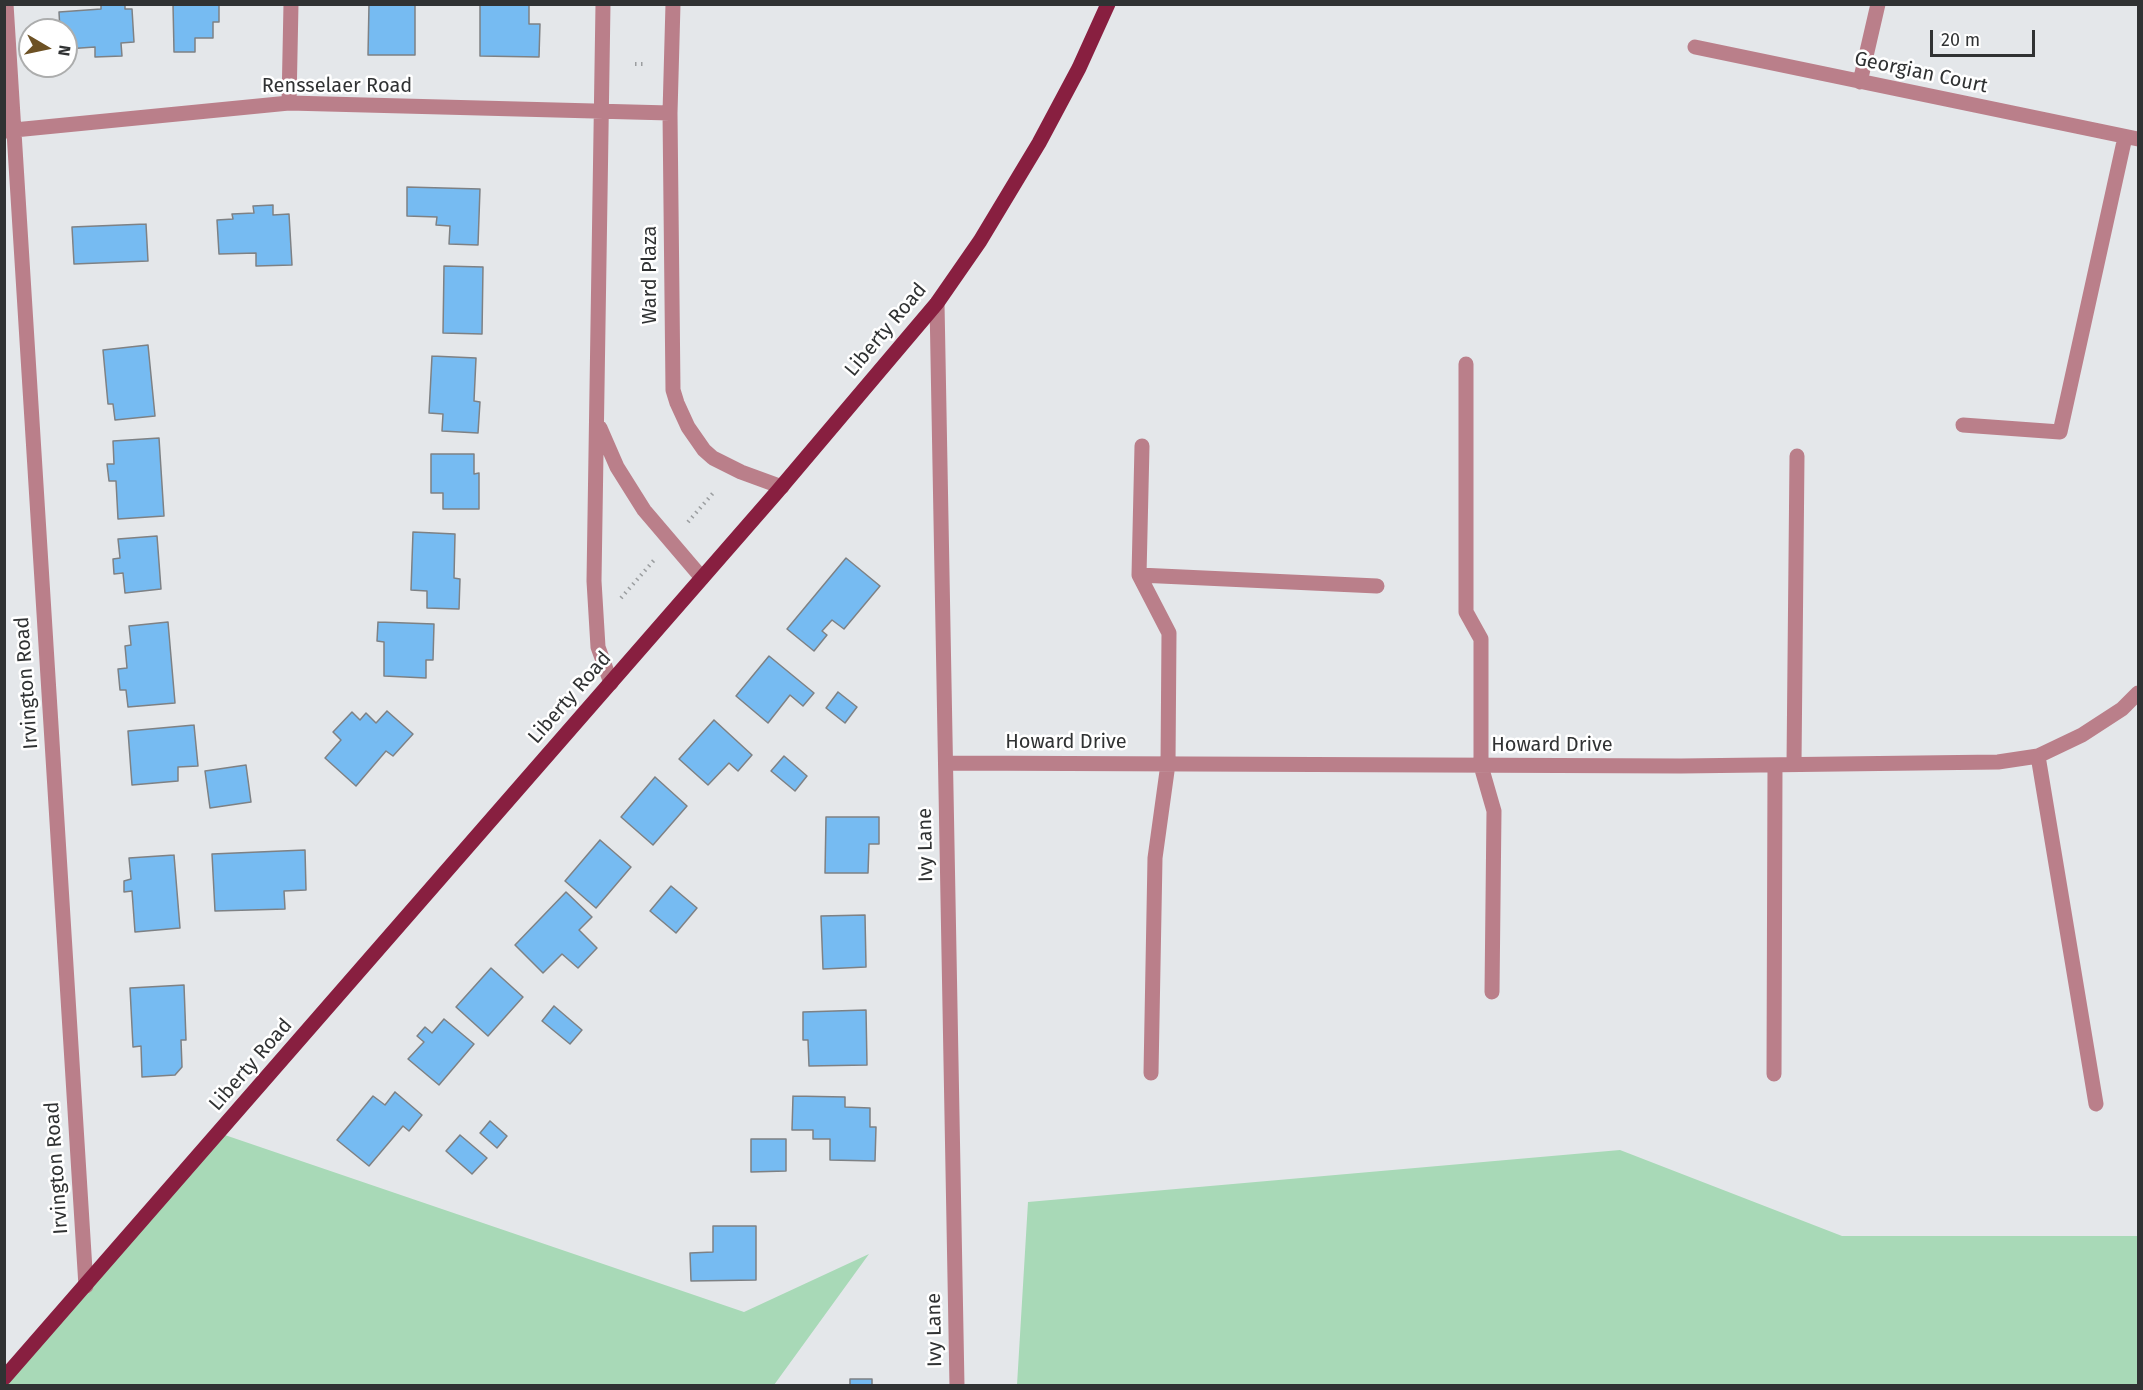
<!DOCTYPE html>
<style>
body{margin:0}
#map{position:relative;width:2143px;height:1390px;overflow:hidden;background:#e4e7ea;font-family:"Fira Sans",sans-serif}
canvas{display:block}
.frame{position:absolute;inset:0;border:6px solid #303233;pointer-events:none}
.north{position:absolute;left:18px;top:18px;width:60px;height:60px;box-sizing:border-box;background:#fff;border:2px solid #acadad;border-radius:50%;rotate:99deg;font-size:16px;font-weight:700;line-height:24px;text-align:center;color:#303233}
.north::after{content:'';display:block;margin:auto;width:21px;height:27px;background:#6d5124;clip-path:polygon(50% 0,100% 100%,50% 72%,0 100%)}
.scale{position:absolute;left:1930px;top:30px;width:105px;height:27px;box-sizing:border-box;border:3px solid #303233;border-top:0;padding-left:8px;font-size:18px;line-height:21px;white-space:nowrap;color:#303233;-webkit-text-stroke:4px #fff;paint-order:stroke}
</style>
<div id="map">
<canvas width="2143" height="1390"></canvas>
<div class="frame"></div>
<div class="north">N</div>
<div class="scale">20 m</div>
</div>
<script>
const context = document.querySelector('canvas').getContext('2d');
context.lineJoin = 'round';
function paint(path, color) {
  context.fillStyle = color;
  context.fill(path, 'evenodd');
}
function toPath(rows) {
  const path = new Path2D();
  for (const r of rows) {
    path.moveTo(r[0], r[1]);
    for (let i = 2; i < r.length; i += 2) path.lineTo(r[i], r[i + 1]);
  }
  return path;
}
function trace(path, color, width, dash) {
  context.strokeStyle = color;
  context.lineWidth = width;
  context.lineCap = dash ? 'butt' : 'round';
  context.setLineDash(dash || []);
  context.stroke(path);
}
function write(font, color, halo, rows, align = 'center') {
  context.font = font + ' "Fira Sans",sans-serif';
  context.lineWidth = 5;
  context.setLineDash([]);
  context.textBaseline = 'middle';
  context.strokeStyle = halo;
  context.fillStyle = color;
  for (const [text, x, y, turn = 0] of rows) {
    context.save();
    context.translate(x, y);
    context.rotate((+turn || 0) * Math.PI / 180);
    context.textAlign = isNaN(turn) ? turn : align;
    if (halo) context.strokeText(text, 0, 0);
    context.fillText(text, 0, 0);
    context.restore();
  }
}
const green = toPath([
 [219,1133,744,1312,869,1254,774,1385,5,1386,5,1378],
 [1620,1150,1842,1236,2138,1236,2138,1385,1017,1385,1028,1202]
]);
const building = toPath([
 [101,4,125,4,125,9,132,9,134,42,121,43,122,56,95,57,95,47,66,49,66,30,60,30,59,12,101,9,101,4],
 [173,4,219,4,219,22,213,22,213,38,195,38,195,52,174,52,173,4],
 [369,4,415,4,415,55,368,55,369,4],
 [480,4,529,4,529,24,540,24,539,57,480,56,480,4],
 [407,187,480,189,478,245,449,244,450,226,436,225,437,217,407,216,407,187],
 [273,205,273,215,289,214,292,265,256,266,256,253,219,254,217,220,233,219,232,214,254,213,253,206,273,205],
 [146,224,148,261,74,264,72,227,146,224],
 [444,266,483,267,482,334,443,333,444,266],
 [148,345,155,416,115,420,113,404,108,404,103,350,148,345],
 [432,356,476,358,474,401,480,402,478,433,442,431,443,414,429,413,432,356],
 [159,438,164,516,118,519,116,481,109,481,107,464,114,464,113,441,159,438],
 [431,454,474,454,474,474,479,473,479,509,443,509,443,493,431,493,431,454],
 [413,532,455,534,454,578,460,579,459,609,427,608,427,591,411,590,413,532],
 [157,536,161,589,125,593,123,573,114,574,113,559,120,558,118,539,157,536],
 [846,558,880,586,844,629,832,620,822,631,827,635,814,651,787,629,846,558],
 [168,622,175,703,128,707,126,690,120,690,118,669,127,668,125,646,131,645,129,626,168,622],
 [378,622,434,624,433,660,426,660,426,678,384,676,384,642,377,641,378,622],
 [769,656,814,693,803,706,790,695,768,723,736,696,769,656],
 [838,692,857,707,845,723,826,708,838,692],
 [387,711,413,734,393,756,386,751,356,786,325,758,341,740,333,732,352,712,360,720,366,713,376,723,387,711],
 [714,720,752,755,738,771,729,763,708,785,679,759,714,720],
 [194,725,198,766,178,767,178,781,132,785,128,731,194,725],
 [784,756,807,776,795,791,771,771,784,756],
 [246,765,251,802,210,808,205,771,246,765],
 [655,777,687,806,653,845,621,817,655,777],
 [826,817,879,817,879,844,869,844,868,873,825,873,826,817],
 [600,840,631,867,596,908,565,881,600,840],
 [305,850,306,890,284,891,285,909,215,911,212,854,305,850],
 [174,855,180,928,135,932,132,891,124,892,124,881,131,879,129,858,174,855],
 [671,886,697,908,676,933,650,911,671,886],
 [566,892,592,917,579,930,597,948,578,968,562,954,543,973,515,945,566,892],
 [865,915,866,967,823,969,821,916,865,915],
 [491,968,523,997,488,1036,456,1007,491,968],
 [184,985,186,1040,181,1040,182,1067,175,1075,142,1077,141,1046,133,1047,130,988,184,985],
 [554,1006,582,1030,570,1044,542,1021,554,1006],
 [866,1010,867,1065,809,1066,808,1040,803,1040,803,1012,866,1010],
 [444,1019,474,1044,439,1085,408,1059,424,1042,417,1036,425,1027,432,1033,444,1019],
 [395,1092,422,1115,409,1131,403,1126,369,1166,337,1140,373,1096,385,1105,395,1092],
 [793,1096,845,1097,845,1107,870,1108,870,1127,876,1127,875,1161,830,1160,830,1139,813,1139,813,1130,792,1130,793,1096],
 [490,1121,507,1136,497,1148,480,1133,490,1121],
 [460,1135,487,1158,472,1174,446,1151,460,1135],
 [751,1139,786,1139,786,1171,751,1172,751,1139],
 [713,1226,756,1226,756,1280,691,1281,690,1253,713,1252,713,1226],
 [850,1379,872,1379,872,1386,850,1386,850,1379]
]);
const path = toPath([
 [635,64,647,64],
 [688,522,714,492],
 [621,598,655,559]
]);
const minor = toPath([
 [6,4,86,1286],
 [603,4,594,581,598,647,611,683],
 [673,4,670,113,673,390,677,403,688,427,704,450,713,458,741,472,782,487],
 [1695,47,2138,139],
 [1860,82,1878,4],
 [289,103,291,4],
 [4,131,289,103,670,113],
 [937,303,957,1386],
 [1466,364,1466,612,1481,639,1481,766,1494,811,1492,992],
 [1963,425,2060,432,2125,137],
 [600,428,617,467,644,510,702,578],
 [1142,446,1139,575,1169,633,1168,764,1155,858,1151,1073],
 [1139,575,1377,586],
 [2038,756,2096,1104],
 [946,763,1681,766,1998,762,2038,756,2082,735,2122,709,2138,693],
 [1794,764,1797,456],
 [1774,1074,1775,765]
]);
const major = toPath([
 [4,1378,777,492,937,303,980,241,1039,143,1079,68,1108,4]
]);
const streetNames = [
 ["Georgian Court",1921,73,12],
 ["Rensselaer Road",337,86],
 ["Ward Plaza",650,275,-90],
 ["Liberty Road",886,330,-50],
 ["Irvington Road",27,683,-94],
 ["Liberty Road",570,698,-49],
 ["Howard Drive",1066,742],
 ["Howard Drive",1552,745],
 ["Ivy Lane",926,845,-91],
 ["Liberty Road",251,1065,-49],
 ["Irvington Road",57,1168,-94],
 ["Ivy Lane",935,1330,-91]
];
paint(green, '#a8d9b7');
paint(building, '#76bbf2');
trace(building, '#7e8184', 1.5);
trace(path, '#9b9ea0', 4, [1.5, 4.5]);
trace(minor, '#ba7f8a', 15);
trace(major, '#881f40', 15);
write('20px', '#303233', '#fff', streetNames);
</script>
